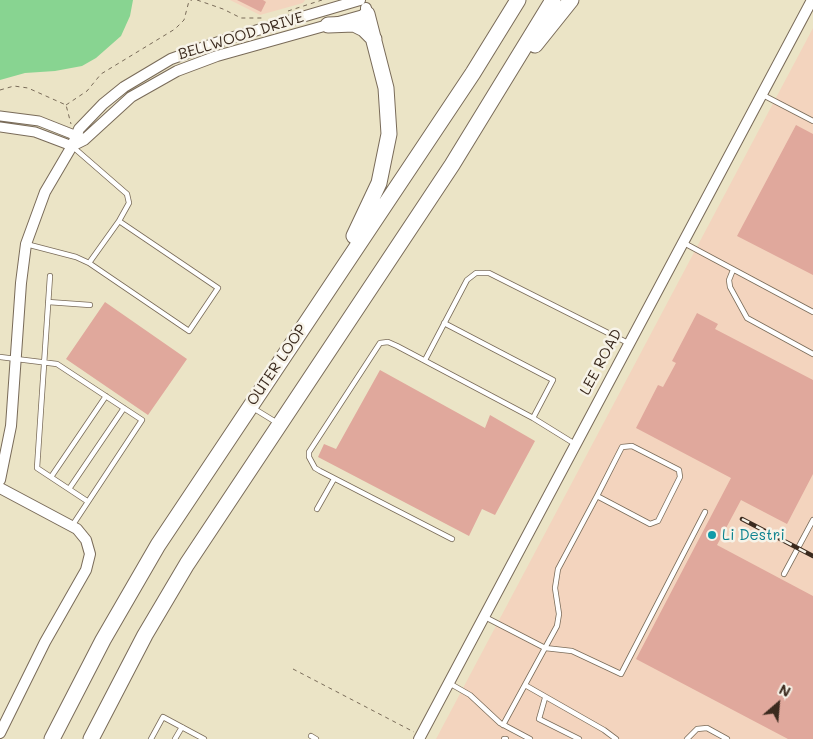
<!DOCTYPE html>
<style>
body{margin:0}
#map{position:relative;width:813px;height:739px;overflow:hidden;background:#ebe4c6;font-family:Mali,sans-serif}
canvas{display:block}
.north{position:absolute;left:753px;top:679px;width:50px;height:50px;-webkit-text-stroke:4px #f7f3e8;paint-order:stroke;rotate:27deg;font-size:14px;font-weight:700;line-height:20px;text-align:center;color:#3b2a1e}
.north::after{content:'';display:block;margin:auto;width:18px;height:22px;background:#3b2a1e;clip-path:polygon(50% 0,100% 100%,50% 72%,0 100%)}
</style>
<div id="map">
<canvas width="813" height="739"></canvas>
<div class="north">N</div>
</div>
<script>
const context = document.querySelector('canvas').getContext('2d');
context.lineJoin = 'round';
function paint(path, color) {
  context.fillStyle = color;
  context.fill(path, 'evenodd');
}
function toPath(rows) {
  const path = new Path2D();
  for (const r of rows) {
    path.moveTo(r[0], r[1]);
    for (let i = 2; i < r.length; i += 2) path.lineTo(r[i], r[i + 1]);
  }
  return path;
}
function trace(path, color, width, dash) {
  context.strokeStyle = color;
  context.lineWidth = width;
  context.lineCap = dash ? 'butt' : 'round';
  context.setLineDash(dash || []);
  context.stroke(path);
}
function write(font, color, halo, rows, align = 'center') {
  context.font = font + ' Mali,sans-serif';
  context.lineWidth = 5;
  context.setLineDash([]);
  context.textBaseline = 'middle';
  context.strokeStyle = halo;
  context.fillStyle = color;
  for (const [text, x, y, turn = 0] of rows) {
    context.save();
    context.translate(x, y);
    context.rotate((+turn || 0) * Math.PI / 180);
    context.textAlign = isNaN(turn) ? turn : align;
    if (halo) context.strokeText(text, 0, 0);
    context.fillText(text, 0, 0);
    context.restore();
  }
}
const built = toPath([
 [230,0,305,0,303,3,260,15],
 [813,28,813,739,436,739]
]);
const green = toPath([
 [0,0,133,0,130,16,121,36,96,58,82,66,55,71,25,73,0,80]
]);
const building = toPath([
 [237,0,263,0,266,2,261,12],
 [796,125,813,134,813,275,737,236],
 [105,302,187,359,148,415,66,359],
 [697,313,718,324,715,329,813,380,813,474,787,524,741,500,717,545,813,596,813,739,788,739,636,659,731,478,636,428,658,385,663,387,676,363,672,361],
 [380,370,485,428,490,415,535,441,495,515,482,509,469,536,318,457,324,444,336,449]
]);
const path = toPath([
 [197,0,223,9,241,18,265,18],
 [288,11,322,0],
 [0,90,14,86,28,88,66,105,71,124],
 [66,105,87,91,101,74,175,29,184,20,189,1,192,0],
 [293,669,414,732]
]);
const service = toPath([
 [761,94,813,121],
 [73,147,127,194,129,203,119,221],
 [119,221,218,288,189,331,89,263,119,221],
 [684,243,813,312],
 [26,244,76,257,89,263],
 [733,270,729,280,730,287,747,318,813,354],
 [50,276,37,468,87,501],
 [48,302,90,305],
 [444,323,553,380,533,418],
 [0,357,57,364,142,420,72,526],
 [425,360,467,280,476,273,489,273,628,343],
 [253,408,279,424],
 [51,477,106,396],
 [69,489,124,408],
 [317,509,334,479],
 [452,539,320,471,315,468,309,457,309,452,380,343,388,342,397,346,533,418,575,444],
 [784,574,813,520],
 [485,617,545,648,572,651,621,674,705,512],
 [449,683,470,695,500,723,530,739],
 [525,685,604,730,616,739],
 [545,698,539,719,579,739],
 [503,725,557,626,559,614,555,588,558,569,597,496,622,447,632,446,679,470,680,477,658,521,650,524,597,496],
 [311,736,316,739],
 [151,739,163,717,204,739],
 [175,739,182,727],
 [504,739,506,739],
 [687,739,697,729,707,728,727,739]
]);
const minor = toPath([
 [0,116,39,121,82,138],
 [0,127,35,132,72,146]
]);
const tertiary = toPath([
 [72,146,84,140,131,97,177,71,217,56,367,14,366,8],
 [0,480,11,426,21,283,26,244,45,192,72,146,79,129,103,104,124,87,171,59,227,39,360,0],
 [0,488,77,529,86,540,90,554,86,570,45,642,0,733],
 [419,739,812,0]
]);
const motorway = toPath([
 [328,25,354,24,364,29,374,39],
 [535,45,571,0],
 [354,236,379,183,389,134,386,88,367,14],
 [52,739,103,640,158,545,473,73,518,0],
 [91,739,145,635,187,564,452,165,553,0]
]);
const rail = toPath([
 [742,519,813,556]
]);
const markers = [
 [712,535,5,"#0f9aa8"]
];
const streetNames = [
 ["BELLWOOD DRIVE",241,36,-17],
 ["LEE ROAD",601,362,-62],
 ["OUTER LOOP",277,365,-56]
];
const cultureNames = [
 ["Li Destri",722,535]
];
paint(built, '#f3d4be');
paint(green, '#88d491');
paint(building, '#e0a89c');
trace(service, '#796b59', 6);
trace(minor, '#796b59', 11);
trace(tertiary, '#796b59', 12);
trace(motorway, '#796b59', 17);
trace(path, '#796b59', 1, [4, 4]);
trace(service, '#fff', 4.5);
trace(minor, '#fff', 9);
trace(tertiary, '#fff', 10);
trace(motorway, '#fff', 15);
trace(rail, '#3b2a1e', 4.5);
trace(rail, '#f7f3e8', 2.5, [8]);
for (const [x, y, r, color] of markers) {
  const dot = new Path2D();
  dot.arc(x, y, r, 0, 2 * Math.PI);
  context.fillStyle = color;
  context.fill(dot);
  trace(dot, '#f7f3e8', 2);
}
write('15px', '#3b2a1e', '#f7f3e8', streetNames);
write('15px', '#0d838f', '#f7f3e8', cultureNames, 'left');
</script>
